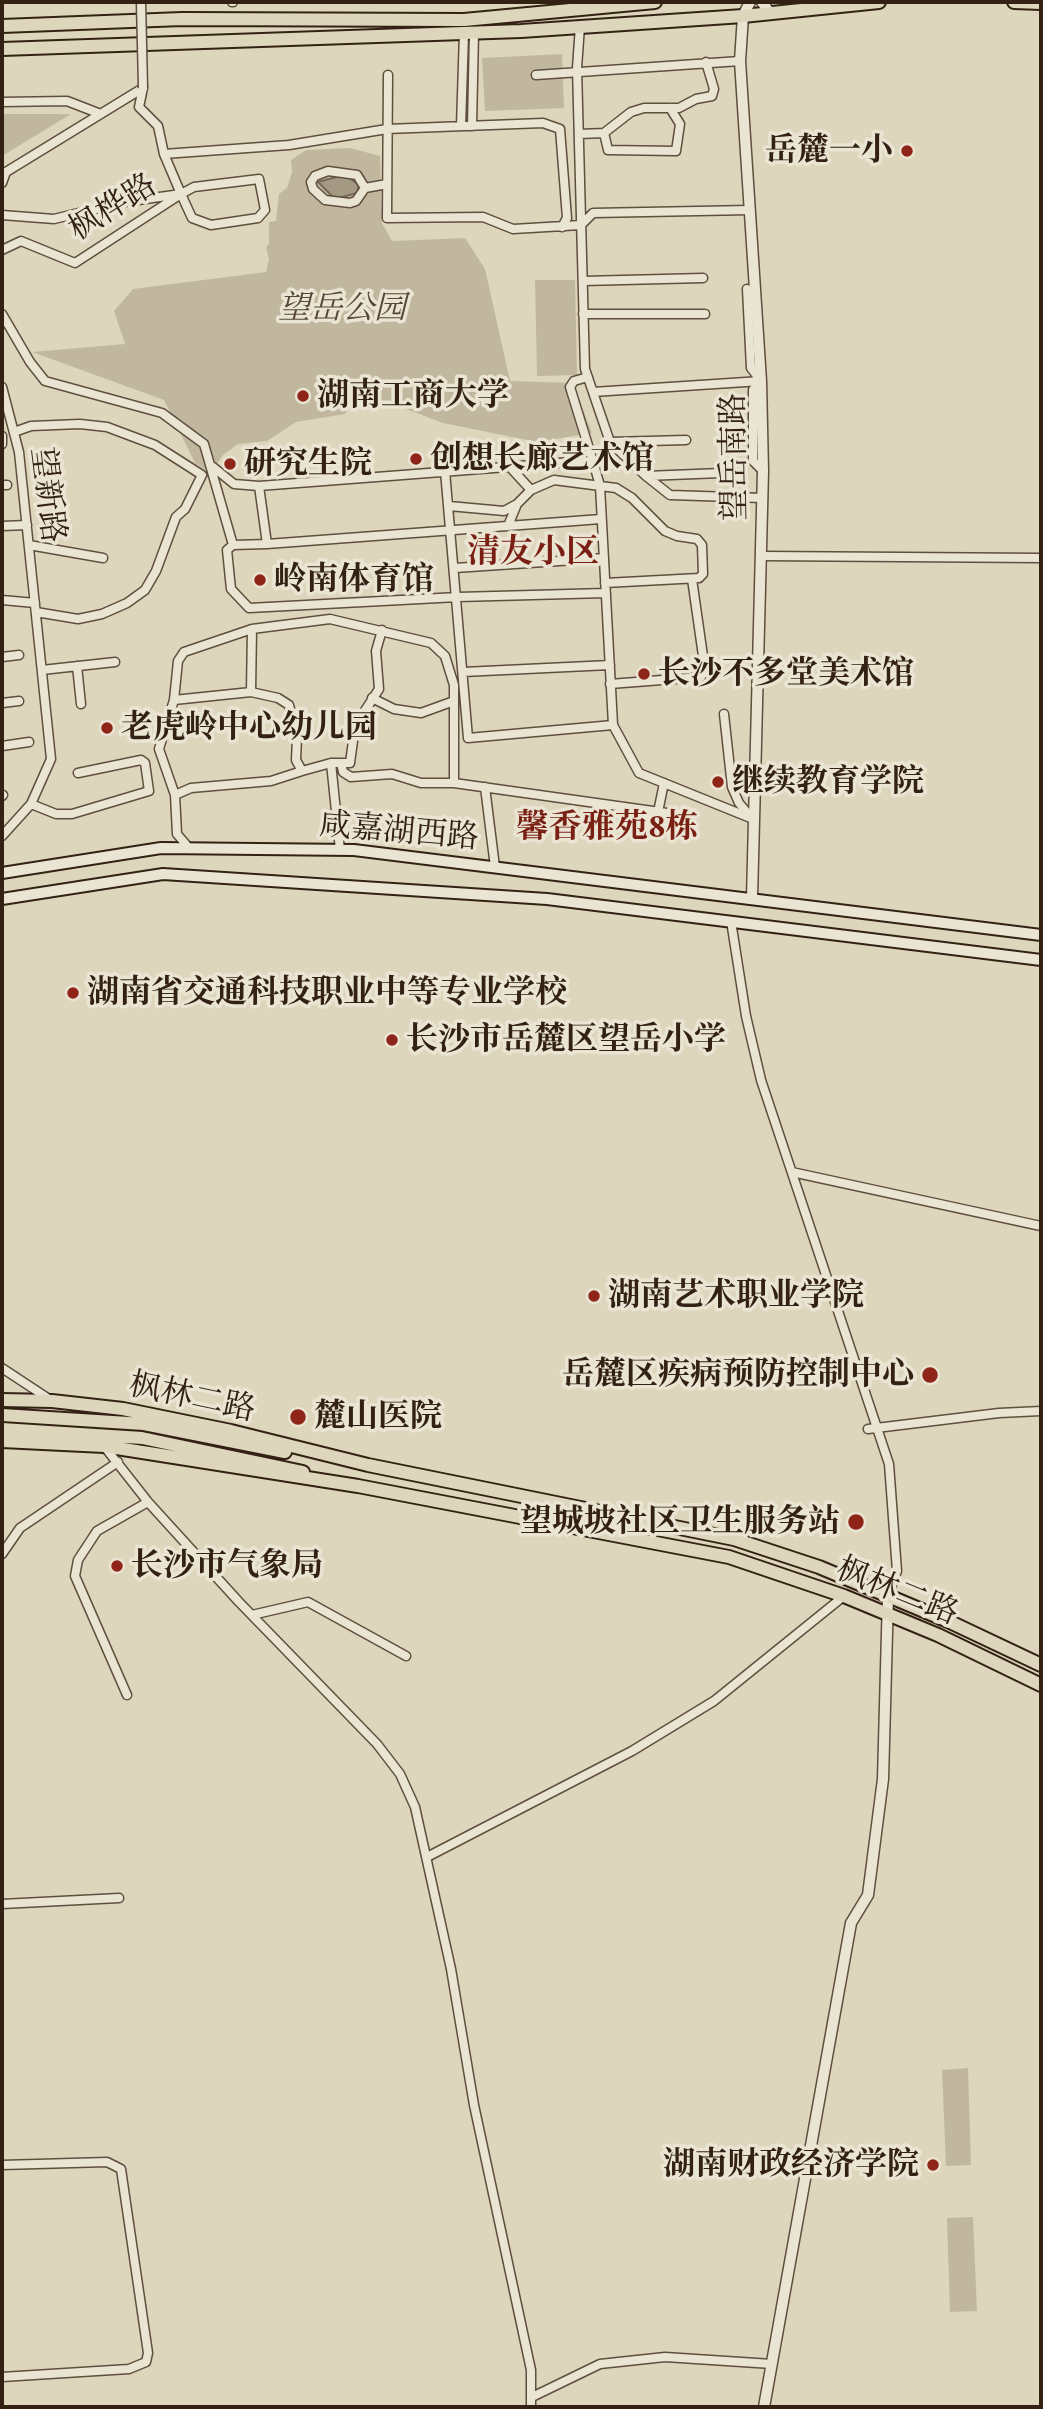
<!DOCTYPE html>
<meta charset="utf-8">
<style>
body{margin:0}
#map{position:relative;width:1043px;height:2409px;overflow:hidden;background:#ded6bc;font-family:"EB Garamond",serif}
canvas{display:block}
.frame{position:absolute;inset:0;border:4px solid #332214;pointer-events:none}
</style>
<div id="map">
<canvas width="1043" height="2409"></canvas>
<div class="frame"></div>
</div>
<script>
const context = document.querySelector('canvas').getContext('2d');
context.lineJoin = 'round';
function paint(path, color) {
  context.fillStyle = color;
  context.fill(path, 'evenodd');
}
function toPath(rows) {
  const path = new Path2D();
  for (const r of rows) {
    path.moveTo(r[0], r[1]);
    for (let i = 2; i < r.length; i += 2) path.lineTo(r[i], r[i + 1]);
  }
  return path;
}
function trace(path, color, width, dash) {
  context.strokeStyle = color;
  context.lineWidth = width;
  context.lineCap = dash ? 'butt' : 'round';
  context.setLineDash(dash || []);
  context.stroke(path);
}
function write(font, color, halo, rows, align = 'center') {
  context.font = font + ' "EB Garamond","Noto Serif SC",serif';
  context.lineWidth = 7;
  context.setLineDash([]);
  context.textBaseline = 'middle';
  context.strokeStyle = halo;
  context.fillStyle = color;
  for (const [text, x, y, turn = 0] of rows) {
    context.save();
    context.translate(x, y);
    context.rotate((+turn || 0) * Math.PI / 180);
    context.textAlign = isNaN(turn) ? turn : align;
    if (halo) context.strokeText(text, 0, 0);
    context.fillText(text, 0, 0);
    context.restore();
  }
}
const green = toPath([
 [562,54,564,108,485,111,482,58],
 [2,114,71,114,2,156],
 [350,148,380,156,382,223,392,241,465,238,485,269,510,381,573,383,592,433,537,442,443,423,358,391,345,414,296,422,267,441,238,444,223,455,211,473,195,463,164,400,32,352,125,344,114,311,133,289,266,272,269,259,266,248,269,243,269,222,276,221,279,194,287,188,292,172,291,160,306,150],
 [535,280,575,280,577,375,537,376],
 [968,2068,971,2165,946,2166,942,2070],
 [973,2217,977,2311,950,2312,947,2218]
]);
const water = toPath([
 [336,177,348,177,359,185,357,193,335,199,318,182,336,177]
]);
const minor = toPath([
 [232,2,233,2],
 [580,26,577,68,585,369,610,442,646,476,721,473],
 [388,75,387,218,483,217,513,229,581,225,593,213,750,210],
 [536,75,740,61],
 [2,102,67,101,98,113],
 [461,126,464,33],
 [472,126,474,33],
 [604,133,608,150,676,151,680,124,670,108],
 [579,134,604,133,631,112,644,108,679,108,696,99,712,96,714,89,706,62],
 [164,154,289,145,387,129,543,123,560,129,567,218,562,227],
 [2,183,6,172,143,88],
 [365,188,357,175,328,171,315,176,311,182,313,189,325,200,350,203,356,201,365,188,387,184],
 [2,215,54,219,124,202,181,194,194,187,259,179,265,210,258,218,211,225,192,218,181,194,164,154,158,126,139,107,143,88],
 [2,250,21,241,75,263,178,196],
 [583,281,703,278],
 [747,289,751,368,761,381],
 [2,314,30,362,45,381,162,413,204,444,233,545],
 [583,314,705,314],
 [588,377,574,381,570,387,595,468],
 [761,381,753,390,753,461,763,471],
 [2,387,19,452,51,759,31,804,2,836],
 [593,392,761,381],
 [14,432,31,426,80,424,107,427,155,445,202,475,185,509,176,517,156,571,145,590,127,603,102,614,78,619,36,612],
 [2,436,2,444],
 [610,442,686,440],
 [509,466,531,490],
 [213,467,234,484,259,486],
 [445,471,468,738,613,725],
 [646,476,670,495,763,498],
 [2,485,7,485],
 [449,506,504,511,517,504],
 [601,519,267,544,259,486,585,461,595,468,600,486,613,725,639,773,753,819],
 [2,526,27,525],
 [508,526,517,504,531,490,554,480,616,488,632,498,665,531,677,536,697,539,702,545,703,574,699,578,605,583],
 [267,544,233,545,227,550,231,589,249,608,458,597,606,593],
 [29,545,103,558],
 [762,556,1041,558],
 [455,568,604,558],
 [2,600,35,603],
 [2,657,19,655],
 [77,666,81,704],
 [42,670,115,662],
 [463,672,610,665],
 [610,684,701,677,705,670,692,579],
 [372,698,394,709,421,713,454,701],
 [174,700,251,692,252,629],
 [2,703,19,701],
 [724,714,732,787,739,803,751,817],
 [2,746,29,742],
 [331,763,340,850],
 [341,763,343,772,351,777,392,774,421,783,454,783],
 [302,771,331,763,350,763,355,726,379,689,376,651,382,630],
 [485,787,495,867],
 [175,795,191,788,271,781,302,771,296,760,297,738,289,705,278,698,251,692],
 [2,796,3,795],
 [31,804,56,814,72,814,149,791,145,763,141,760,78,773],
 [658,812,664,783],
 [189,848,177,834,175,795,159,749,174,700,178,661,184,652,252,629,330,619,431,643,445,656,454,685,454,783,667,813],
 [731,921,746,1016,761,1080,889,1464,897,1571,888,1596],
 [792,1172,1041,1226],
 [2,1368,49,1399],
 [868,1429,999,1413,1041,1411],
 [104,1446,148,1502,239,1602,377,1744,400,1774,415,1807,451,1969,474,2105,531,2370,531,2407],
 [2,1554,20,1528,118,1462],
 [252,1615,308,1602,406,1656],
 [127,1695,75,1576,78,1560,97,1531,148,1502],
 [427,1857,632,1751,714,1701,844,1596],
 [2,1904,119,1898],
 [2,2165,107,2162,121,2169,148,2353,146,2362,129,2369,2,2377],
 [532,2397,600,2364,665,2357,772,2364]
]);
const tertiary = toPath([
 [750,2,743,16,740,61,761,381,763,471,752,898],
 [762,2,770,13],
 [764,2407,851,1923,868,1895,883,1779,888,1596]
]);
const secondary = toPath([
 [2,873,161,848,354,850,1041,935],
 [2,899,163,874,547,899,1041,960]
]);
const primary = toPath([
 [1014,2,1041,3],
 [2,26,182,19,464,20,655,2],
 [2,49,521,31,743,16,879,2],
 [2,1400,52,1401,123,1409,231,1431,368,1465,734,1539,819,1567,948,1621,1041,1665],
 [2,1415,144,1424,285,1452],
 [2,1429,142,1438,303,1472],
 [2,1441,104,1446,358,1486,729,1557,844,1596,938,1635,1041,1685]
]);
const minorBridge = toPath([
 [141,2,143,88]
]);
const markers = [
 [907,151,7,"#8f2418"],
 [303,396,7,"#8f2418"],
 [416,459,7,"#8f2418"],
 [230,464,7,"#8f2418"],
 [260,580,7,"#8f2418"],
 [644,674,7,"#8f2418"],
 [107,728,7,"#8f2418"],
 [718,782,7,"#8f2418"],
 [73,993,7,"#8f2418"],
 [392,1040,7,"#8f2418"],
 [594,1296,7,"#8f2418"],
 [930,1375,9,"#8f2418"],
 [298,1417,9,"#8f2418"],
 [856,1522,9,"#8f2418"],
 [117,1566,7,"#8f2418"],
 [933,2165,7,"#8f2418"]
];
const poiNames = [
 ["岳麓一小",893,151,"right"],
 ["湖南工商大学",317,396],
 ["创想长廊艺术馆",430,459],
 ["研究生院",244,464],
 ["岭南体育馆",274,580],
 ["长沙不多堂美术馆",658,674],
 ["老虎岭中心幼儿园",121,728],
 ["继续教育学院",732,782],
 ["湖南省交通科技职业中等专业学校",87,993],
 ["长沙市岳麓区望岳小学",406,1040],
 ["湖南艺术职业学院",608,1296],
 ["岳麓区疾病预防控制中心",914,1375,"right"],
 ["麓山医院",314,1417],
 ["望城坡社区卫生服务站",840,1522,"right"],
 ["长沙市气象局",131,1566],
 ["湖南财政经济学院",919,2165,"right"]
];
const streetNames = [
 ["枫桦路",113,208,-32],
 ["望岳南路",735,457,-91],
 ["望新路",47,495,83],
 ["咸嘉湖西路",399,832,5],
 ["枫林二路",192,1398,12],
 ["枫林二路",897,1592,22]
];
const parkNames = [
 ["望岳公园",342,309]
];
const neighbourhoodNames = [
 ["清友小区",533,553],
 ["馨香雅苑8栋",607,828]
];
paint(green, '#c1b79f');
paint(water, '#a49983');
trace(water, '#776957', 2);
trace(minor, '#5e4f3e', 11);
trace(tertiary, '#5e4f3e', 13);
trace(secondary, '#332214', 14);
trace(primary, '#332214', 16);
trace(minor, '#eae4d3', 8);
trace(tertiary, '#eae4d3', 10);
trace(secondary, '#eae4d3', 10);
trace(primary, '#ded6bc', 12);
trace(minorBridge, '#5e4f3e', 11, []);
trace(minorBridge, '#eae4d3', 8);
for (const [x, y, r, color] of markers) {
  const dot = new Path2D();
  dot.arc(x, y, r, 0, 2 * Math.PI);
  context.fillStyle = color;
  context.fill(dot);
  trace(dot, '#eae4d3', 2.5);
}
write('bold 32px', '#332214', '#eae4d3', poiNames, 'left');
write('32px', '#332214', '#eae4d3', streetNames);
write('italic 32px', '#564737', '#eae4d3', parkNames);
write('bold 33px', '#7a1f14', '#eae4d3', neighbourhoodNames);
</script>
